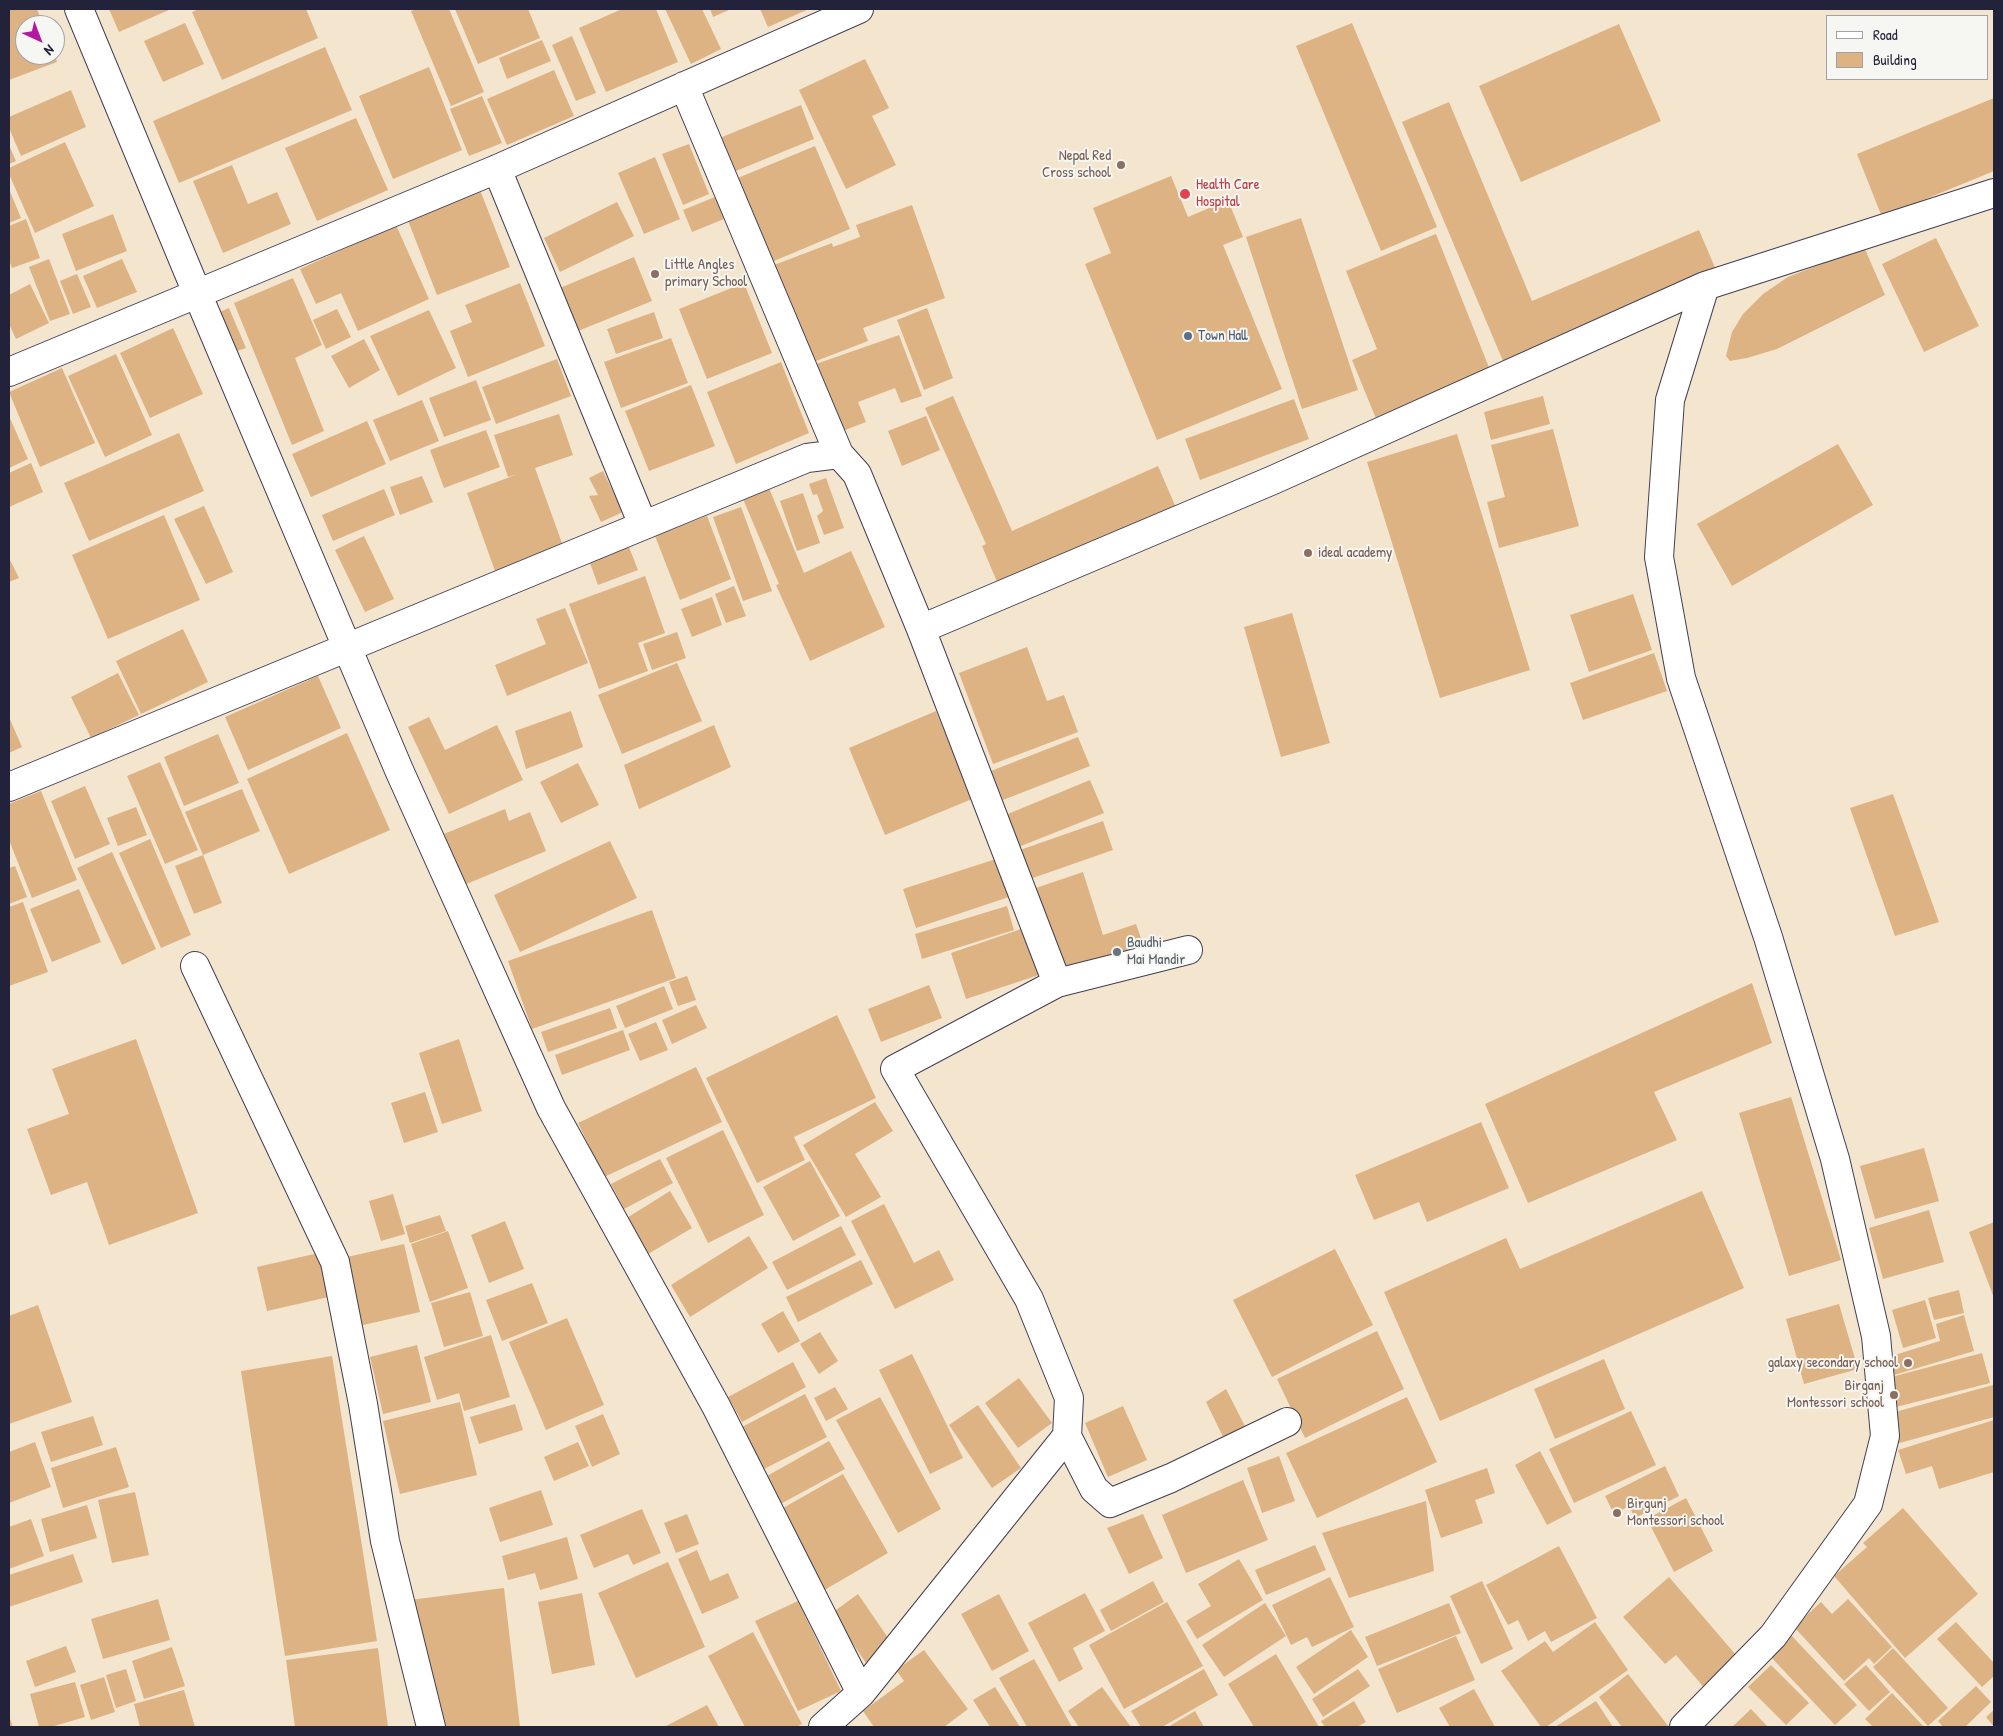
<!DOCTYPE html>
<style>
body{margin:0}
#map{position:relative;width:2003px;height:1736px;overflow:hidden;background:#f4e5cf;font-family:"Patrick Hand",sans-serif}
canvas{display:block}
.frame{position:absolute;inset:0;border:10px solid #22223b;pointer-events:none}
.legend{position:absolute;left:1826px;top:15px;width:162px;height:65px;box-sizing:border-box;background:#f6f6f2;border:1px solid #a1a1a9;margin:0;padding:6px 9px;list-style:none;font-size:15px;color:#22223b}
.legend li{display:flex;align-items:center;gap:10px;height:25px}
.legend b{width:25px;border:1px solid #a1a1a9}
.north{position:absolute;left:15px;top:15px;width:50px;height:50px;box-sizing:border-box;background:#f6f6f2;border:1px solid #a1a1a9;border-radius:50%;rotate:137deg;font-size:14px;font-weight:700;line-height:20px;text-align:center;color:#22223b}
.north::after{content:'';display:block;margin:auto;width:18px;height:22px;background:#b5179e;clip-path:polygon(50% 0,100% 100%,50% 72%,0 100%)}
</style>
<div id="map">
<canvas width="2003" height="1736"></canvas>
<div class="frame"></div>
<ul class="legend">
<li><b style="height:6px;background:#fff"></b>Road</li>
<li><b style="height:14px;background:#ddb384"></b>Building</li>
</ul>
<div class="north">N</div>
</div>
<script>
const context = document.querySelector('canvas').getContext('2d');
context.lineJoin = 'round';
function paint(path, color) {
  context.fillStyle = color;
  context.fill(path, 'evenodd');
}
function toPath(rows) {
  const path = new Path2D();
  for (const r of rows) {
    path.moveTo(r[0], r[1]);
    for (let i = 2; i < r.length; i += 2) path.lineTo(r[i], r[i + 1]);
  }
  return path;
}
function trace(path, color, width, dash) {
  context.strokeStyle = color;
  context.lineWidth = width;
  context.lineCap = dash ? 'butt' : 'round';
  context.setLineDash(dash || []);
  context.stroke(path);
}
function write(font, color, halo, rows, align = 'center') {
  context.font = font + ' "Patrick Hand",sans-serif';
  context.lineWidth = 4;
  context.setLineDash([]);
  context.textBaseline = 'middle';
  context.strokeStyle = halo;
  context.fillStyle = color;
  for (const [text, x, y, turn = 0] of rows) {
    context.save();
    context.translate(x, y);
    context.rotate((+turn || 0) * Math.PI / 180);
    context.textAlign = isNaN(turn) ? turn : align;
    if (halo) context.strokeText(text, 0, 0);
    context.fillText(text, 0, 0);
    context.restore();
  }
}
const building = toPath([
 [9,9,37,9,43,25,25,25,25,55,55,55,57,62,9,80],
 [109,9,171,9,119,32],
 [199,9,306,9,318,38,222,80,192,12],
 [417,9,449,9,484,92,451,106,411,11],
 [455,9,528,9,540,38,478,64],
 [622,9,656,9,678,62,606,92,579,28],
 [665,9,702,9,721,49,691,64],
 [710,9,731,9,713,17],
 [760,9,809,9,768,27],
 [185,23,204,64,163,82,144,41],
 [1352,23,1437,227,1381,251,1296,46],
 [1619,24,1661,121,1521,182,1479,86],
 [572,36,596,93,576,101,552,45],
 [542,40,551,61,507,79,499,58],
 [325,47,352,110,179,183,153,121],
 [865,59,889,108,872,116,896,165,846,189,799,90],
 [429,67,462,150,393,179,359,96],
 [554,70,574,116,507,145,487,99],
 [71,90,86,127,21,156,9,128,9,117],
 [482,96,502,143,469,156,450,109],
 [1994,98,1994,171,1882,217,1857,154],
 [1449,102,1532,301,1699,230,1719,277,1506,368,1402,122],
 [801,105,814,139,731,173,717,139],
 [356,118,388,190,317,221,285,148],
 [65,142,94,206,35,233,9,174,9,168],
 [689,144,709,194,683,205,662,154],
 [9,145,16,161,9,164],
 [815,146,850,229,767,264,733,180],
 [655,157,680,219,644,234,618,173],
 [232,165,248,204,277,192,291,224,223,253,193,181],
 [1171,176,1188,217,1228,200,1243,237,1223,245,1282,389,1157,440,1085,264,1111,253,1093,208],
 [9,189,21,218,9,223],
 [480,190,510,267,437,295,407,218],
 [715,197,724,219,692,232,683,210],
 [617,202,634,236,560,272,544,238],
 [912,205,945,298,863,328,868,341,811,363,774,265,832,243,833,247,860,237,856,225],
 [113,214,127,251,76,271,62,234],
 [1301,218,1358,390,1302,409,1246,237],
 [26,219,40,258,12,268,9,260,9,226],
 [396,225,429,299,358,331,341,293,316,304,300,269],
 [1436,234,1492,375,1377,421,1352,360,1377,349,1346,271],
 [1936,238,1979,326,1924,352,1882,264],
 [1864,247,1885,295,1777,349,1747,358,1730,361,1726,356,1732,332,1743,314,1763,294,1788,277],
 [634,257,652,301,578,331,560,288],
 [49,259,70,314,50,321,29,267],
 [122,259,137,292,97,308,83,276],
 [77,274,91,307,73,314,60,281],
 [293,278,322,345,295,358,324,431,292,445,234,303],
 [520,283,545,346,468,377,450,331,472,322,465,305],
 [744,283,772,353,707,379,679,309],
 [30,284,49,323,16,339,9,324,9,295],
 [229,308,246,348,228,354,211,316],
 [927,308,953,378,924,390,897,320],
 [337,309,351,337,326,349,313,320],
 [429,310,456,368,398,396,370,336],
 [654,312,663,338,616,354,607,329],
 [173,328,203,394,150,418,120,353],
 [899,335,922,396,901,403,895,388,858,402,866,422,840,432,816,364],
 [671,338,688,383,621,408,604,362],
 [364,339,380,370,349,388,331,356],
 [116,354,152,435,105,457,68,376],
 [557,359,571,396,496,424,482,387],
 [781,362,809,433,736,464,707,392],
 [62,368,95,443,40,467,9,392],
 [476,380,491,420,444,437,429,398],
 [691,385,715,446,649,471,625,411],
 [953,396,1012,531,1158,466,1177,510,1000,589,982,546,986,544,925,408],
 [1543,396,1550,424,1491,440,1484,412],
 [1294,399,1309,439,1200,480,1185,439],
 [422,400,439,441,390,461,373,420],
 [559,414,573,455,535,468,563,546,495,571,467,493,518,474,508,477,494,435],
 [9,416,28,459,9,468],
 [926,416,940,450,902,466,888,431],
 [367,421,386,464,311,497,292,454],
 [1553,429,1579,526,1499,548,1487,502,1505,497,1491,445],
 [486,430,500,467,444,488,430,450],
 [179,433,204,491,89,541,64,483],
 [1457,434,1530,670,1440,698,1367,462],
 [1838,444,1873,505,1732,586,1697,524],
 [31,463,43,492,9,507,9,473],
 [603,471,623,512,601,522,589,496,598,495,589,478],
 [422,476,433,502,400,515,390,487],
 [826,478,844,528,824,535,817,516,823,511,817,494,813,495,809,484],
 [769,488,804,573,851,551,885,627,810,661,776,585,779,584,743,499],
 [384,489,395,515,333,541,322,515],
 [803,493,820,543,797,551,780,501],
 [204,506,233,572,206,584,174,519],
 [741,507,772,591,743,601,713,517],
 [164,515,200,600,108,639,72,555],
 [707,516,731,579,680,600,655,536],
 [364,536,394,599,365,612,335,550],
 [625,537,638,570,598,585,586,552],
 [9,558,19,578,9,582],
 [645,576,665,633,638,643,648,671,599,689,569,604],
 [734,586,746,616,726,623,715,594],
 [1633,594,1652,650,1589,672,1570,615],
 [712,597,722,625,692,637,681,609],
 [565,608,588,663,507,696,495,665,546,644,536,619],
 [1292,613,1330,743,1281,757,1244,627],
 [183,629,208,682,141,714,116,661],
 [677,632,686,658,652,670,643,644],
 [1027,647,1047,701,1064,695,1078,732,993,764,959,673],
 [1654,653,1667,691,1583,720,1570,683],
 [677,663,702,721,622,754,598,695],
 [118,673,139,715,91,738,71,697],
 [318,676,341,728,248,770,225,717],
 [571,711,583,747,526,769,515,731],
 [936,711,972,799,885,835,849,748],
 [9,717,22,747,9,753],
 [429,717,445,750,497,725,523,780,449,814,408,727],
 [714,725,731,767,639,809,624,765],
 [347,733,390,830,289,874,247,779],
 [218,734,239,783,184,806,164,757],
 [1078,737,1090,766,1003,800,991,771],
 [160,762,198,850,165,864,127,776],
 [578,763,599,805,561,823,540,782],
 [1090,780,1104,813,1016,848,1003,816],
 [85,786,110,844,75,859,51,801],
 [242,789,260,831,203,855,185,812],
 [41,791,77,880,32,898,9,840,9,804],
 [1893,794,1939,922,1895,936,1850,808],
 [136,807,147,835,118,846,107,818],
 [505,809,509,821,530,812,546,851,464,885,444,834],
 [1103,821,1113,850,1030,879,1020,850],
 [150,839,191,935,161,948,119,853],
 [610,841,637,898,520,952,494,895],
 [112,852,156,949,122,965,77,868],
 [203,855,222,903,194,914,175,866],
 [996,859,1009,897,916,928,903,889],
 [15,866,27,897,9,904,9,868],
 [1083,872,1103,935,1136,924,1145,950,1065,977,1036,888],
 [79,889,101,942,52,962,30,909],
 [23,902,48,972,9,986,9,907],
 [1007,906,1014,930,922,959,915,934],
 [652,910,676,978,532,1029,508,961],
 [1024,928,1039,975,966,999,951,953],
 [687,976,696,1000,678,1006,669,982],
 [1752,983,1772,1043,1654,1092,1677,1140,1528,1203,1485,1104],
 [929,985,942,1018,881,1042,868,1009],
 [664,986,673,1009,625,1028,616,1006],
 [696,1005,707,1028,672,1044,662,1020],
 [610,1008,617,1028,548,1052,541,1032],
 [837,1015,876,1098,794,1137,805,1160,757,1183,706,1078],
 [656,1022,668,1050,640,1061,628,1034],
 [623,1030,630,1050,562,1075,555,1055],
 [136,1039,198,1213,109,1245,87,1182,51,1195,27,1129,69,1114,52,1069],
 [459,1039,482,1111,442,1124,419,1053],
 [696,1067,722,1122,604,1177,578,1123],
 [425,1092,438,1132,404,1143,391,1103],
 [1791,1097,1841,1260,1789,1276,1739,1113],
 [875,1102,893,1131,855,1154,881,1197,846,1217,803,1145],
 [1481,1122,1509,1188,1427,1222,1419,1202,1374,1220,1355,1175],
 [723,1130,764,1215,708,1243,666,1158],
 [1924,1148,1939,1201,1875,1219,1860,1166],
 [660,1159,673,1183,624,1209,611,1184],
 [810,1161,840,1216,793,1241,763,1187],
 [670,1191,692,1228,643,1257,622,1221],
 [1702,1191,1744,1288,1440,1421,1384,1292,1506,1238,1520,1269],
 [393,1194,405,1234,381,1241,369,1201],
 [884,1204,914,1263,939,1250,954,1280,895,1309,851,1221],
 [1929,1210,1944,1262,1883,1279,1869,1228],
 [440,1215,446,1231,410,1243,405,1226],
 [505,1221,524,1269,489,1283,471,1235],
 [1994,1222,1994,1298,1969,1232],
 [841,1226,856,1255,787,1290,772,1262],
 [448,1231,468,1288,430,1302,411,1244],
 [749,1236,768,1268,690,1317,671,1285],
 [404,1244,420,1312,359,1326,343,1258],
 [1335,1249,1373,1325,1272,1377,1233,1300],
 [323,1252,333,1296,267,1311,257,1267],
 [861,1260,873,1284,798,1322,786,1297],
 [532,1283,548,1323,502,1341,486,1300],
 [1959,1290,1964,1313,1934,1320,1928,1298],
 [470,1292,483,1336,444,1347,431,1303],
 [1925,1300,1936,1338,1903,1348,1892,1310],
 [1839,1304,1858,1369,1804,1384,1786,1319],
 [38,1305,72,1402,9,1424,9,1316],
 [783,1311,800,1341,778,1353,761,1324],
 [1964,1315,1974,1351,1894,1375,1888,1357,1940,1341,1936,1324],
 [567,1318,604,1405,546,1430,509,1342],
 [1377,1331,1404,1389,1305,1438,1277,1379],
 [820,1332,838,1361,819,1374,800,1344],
 [491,1335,510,1397,464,1411,459,1393,437,1400,424,1357],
 [417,1345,431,1402,383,1414,370,1357],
 [1982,1353,1990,1383,1892,1408,1884,1379],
 [912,1354,963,1458,930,1474,879,1370],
 [332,1356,377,1641,285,1656,241,1371],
 [1604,1359,1625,1409,1555,1439,1534,1389],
 [793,1362,806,1387,742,1422,728,1397],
 [1019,1378,1052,1423,1018,1448,985,1403],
 [1993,1385,1994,1417,1896,1444,1888,1414],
 [835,1387,848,1409,826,1421,814,1398],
 [1226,1389,1250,1436,1228,1447,1206,1402],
 [805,1394,827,1437,764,1469,742,1427],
 [880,1397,941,1509,898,1533,836,1420],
 [1407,1397,1437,1462,1317,1518,1286,1453],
 [460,1402,477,1475,400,1494,383,1421],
 [515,1404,523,1430,479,1444,470,1417],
 [978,1405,1021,1468,992,1488,949,1425],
 [1123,1406,1147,1460,1108,1477,1085,1423],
 [1631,1411,1656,1465,1574,1503,1549,1449],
 [603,1414,620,1454,592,1467,575,1426],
 [93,1416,103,1445,51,1462,41,1432],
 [1994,1420,1994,1472,1939,1489,1932,1466,1906,1474,1898,1450],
 [829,1441,845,1469,775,1507,760,1480],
 [35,1442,51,1487,9,1503,9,1452],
 [578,1442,589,1466,554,1481,544,1457],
 [116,1447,129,1487,63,1508,51,1468],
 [1540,1451,1572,1512,1547,1525,1515,1465],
 [1279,1456,1295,1501,1262,1513,1247,1468],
 [1665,1466,1679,1496,1635,1518,1629,1506,1614,1514,1605,1496],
 [1487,1468,1495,1493,1475,1500,1483,1523,1441,1538,1425,1490],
 [843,1474,888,1553,821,1592,776,1512],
 [1243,1480,1268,1540,1186,1573,1162,1515],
 [541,1490,553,1525,500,1542,489,1508],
 [135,1492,149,1555,112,1563,98,1500],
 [1686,1498,1713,1551,1674,1572,1647,1519],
 [1426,1501,1434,1571,1349,1598,1322,1533],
 [87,1505,97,1538,50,1552,41,1519],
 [1903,1508,1978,1594,1905,1658,1834,1576,1867,1547,1863,1543],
 [642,1509,661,1553,633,1565,628,1554,594,1568,580,1535],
 [687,1514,699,1544,676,1553,664,1523],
 [1143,1514,1163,1558,1129,1574,1107,1528],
 [31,1519,44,1556,9,1569,9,1527],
 [567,1537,578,1579,540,1590,535,1573,508,1580,502,1556],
 [1315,1545,1326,1570,1266,1595,1255,1570],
 [1559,1546,1597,1618,1551,1642,1545,1631,1528,1641,1518,1620,1508,1625,1486,1585],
 [697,1550,710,1581,728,1573,739,1598,702,1614,678,1559],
 [73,1554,83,1582,9,1607,9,1575],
 [1239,1559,1263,1600,1197,1639,1186,1621,1211,1606,1198,1584],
 [668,1562,705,1647,636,1678,598,1593],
 [1330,1577,1354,1627,1312,1647,1307,1637,1291,1645,1272,1605],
 [1669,1577,1742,1662,1708,1692,1676,1655,1665,1664,1623,1617],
 [1153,1581,1164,1602,1111,1631,1100,1610],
 [1482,1581,1513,1649,1481,1664,1450,1596],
 [504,1588,520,1727,424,1727,410,1600],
 [582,1593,595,1665,552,1674,538,1602],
 [1085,1593,1105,1631,1073,1648,1083,1669,1059,1682,1028,1623],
 [858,1594,893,1645,866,1663,832,1613],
 [999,1594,1029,1651,992,1671,961,1614],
 [158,1599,170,1640,103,1659,91,1619],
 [1848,1599,1892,1647,1874,1664,1869,1658,1844,1681,1794,1627,1821,1602,1832,1614],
 [798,1601,841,1691,798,1711,755,1621],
 [1167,1602,1203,1666,1124,1709,1089,1645],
 [1265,1603,1286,1636,1224,1677,1202,1645],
 [1449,1603,1461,1633,1377,1666,1365,1637],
 [1595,1622,1628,1670,1546,1727,1541,1727,1501,1671,1545,1641,1553,1652],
 [1956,1622,1994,1663,1994,1676,1982,1687,1937,1639],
 [1351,1630,1368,1657,1314,1694,1296,1667],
 [753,1632,802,1724,796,1727,745,1727,708,1656],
 [1790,1634,1857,1705,1835,1725,1769,1655],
 [1456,1636,1475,1680,1397,1713,1378,1669],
 [66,1646,76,1672,35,1687,26,1661],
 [172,1647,185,1686,144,1699,132,1661],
 [378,1648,388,1727,295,1727,286,1660],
 [1893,1648,1948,1708,1928,1726,1873,1667],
 [924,1650,968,1709,944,1727,874,1727,863,1711,904,1681,896,1670],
 [1276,1654,1319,1727,1254,1727,1228,1684],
 [1034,1659,1072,1727,1027,1727,999,1678],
 [1771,1665,1809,1703,1786,1725,1748,1687],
 [1866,1665,1890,1692,1869,1711,1844,1684],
 [126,1669,136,1701,116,1708,106,1675],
 [1204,1669,1218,1695,1162,1727,1141,1727,1131,1711],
 [1358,1669,1370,1686,1323,1717,1312,1699],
 [1628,1674,1669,1727,1622,1727,1599,1697],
 [104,1677,115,1712,91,1720,80,1685],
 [75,1682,85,1717,51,1727,39,1727,30,1694],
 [1976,1686,1991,1702,1965,1727,1943,1727,1938,1721],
 [995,1687,1020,1727,990,1727,973,1700],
 [1102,1687,1131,1727,1079,1727,1068,1711],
 [1474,1689,1495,1727,1450,1727,1439,1708],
 [184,1690,195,1727,140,1727,134,1704],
 [1892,1693,1924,1727,1873,1727,1865,1719],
 [1354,1701,1366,1722,1357,1727,1325,1727,1321,1721],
 [1596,1701,1613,1727,1555,1727],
 [707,1705,719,1727,664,1727],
 [1751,1709,1768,1727,1732,1727],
 [1994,1710,1994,1727,1986,1717],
 [1195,1711,1204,1727,1168,1727],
 [9,1716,13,1727,9,1727]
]);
const minor = toPath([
 [79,9,197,293,399,770,551,1108,716,1406,861,1693],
 [684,86,839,454],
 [497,169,643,525],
 [9,372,497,169,859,9],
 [921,629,1273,480,1705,286,1994,193],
 [9,787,807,458,839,454,857,474,921,629,1057,983],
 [195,966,335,1262,363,1404,385,1541,431,1727],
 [1067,1436,1094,1489,1110,1503,1171,1478,1287,1422],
 [823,1727,861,1693,1067,1436,1069,1398,1029,1299,895,1069,1057,983,1188,950],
 [1684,1727,1773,1636,1868,1504,1885,1436,1876,1336,1835,1159,1768,937,1681,678,1659,557,1670,400,1705,286]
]);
const markers = [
 [1121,165,5,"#8d6e63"],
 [1185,194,6,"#e0444e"],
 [655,274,5,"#8d6e63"],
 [1188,336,5,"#5c6f8a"],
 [1308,553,5,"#8d6e63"],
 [1117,952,5,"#6b7280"],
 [1908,1363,5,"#8d6e63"],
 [1894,1395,5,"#8d6e63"],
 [1617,1513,5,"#8d6e63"]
];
const educationNames = [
 ["Nepal Red",1111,156],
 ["Cross school",1111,173],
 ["Little Angles",665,265,"left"],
 ["primary School",665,282,"left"],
 ["ideal academy",1318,553,"left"],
 ["galaxy secondary school",1898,1363],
 ["Birganj",1884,1386],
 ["Montessori school",1884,1403],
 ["Birgunj",1627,1504,"left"],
 ["Montessori school",1627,1521,"left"]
];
const healthNames = [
 ["Health Care",1196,185],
 ["Hospital",1196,202]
];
const serviceNames = [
 ["Town Hall",1198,336]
];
const worshipNames = [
 ["Baudhi",1127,943],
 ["Mai Mandir",1127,960]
];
paint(building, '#ddb384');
trace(minor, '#423f51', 30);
trace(minor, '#fff', 28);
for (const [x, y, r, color] of markers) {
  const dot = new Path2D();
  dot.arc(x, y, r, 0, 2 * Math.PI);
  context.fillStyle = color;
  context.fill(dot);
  trace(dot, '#f6f6f2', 2);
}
write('15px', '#785e54', '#f6f6f2', educationNames, 'right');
write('15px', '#be3a42', '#f6f6f2', healthNames, 'left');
write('15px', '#4e5e75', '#f6f6f2', serviceNames, 'left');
write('15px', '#5b616d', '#f6f6f2', worshipNames, 'left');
</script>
